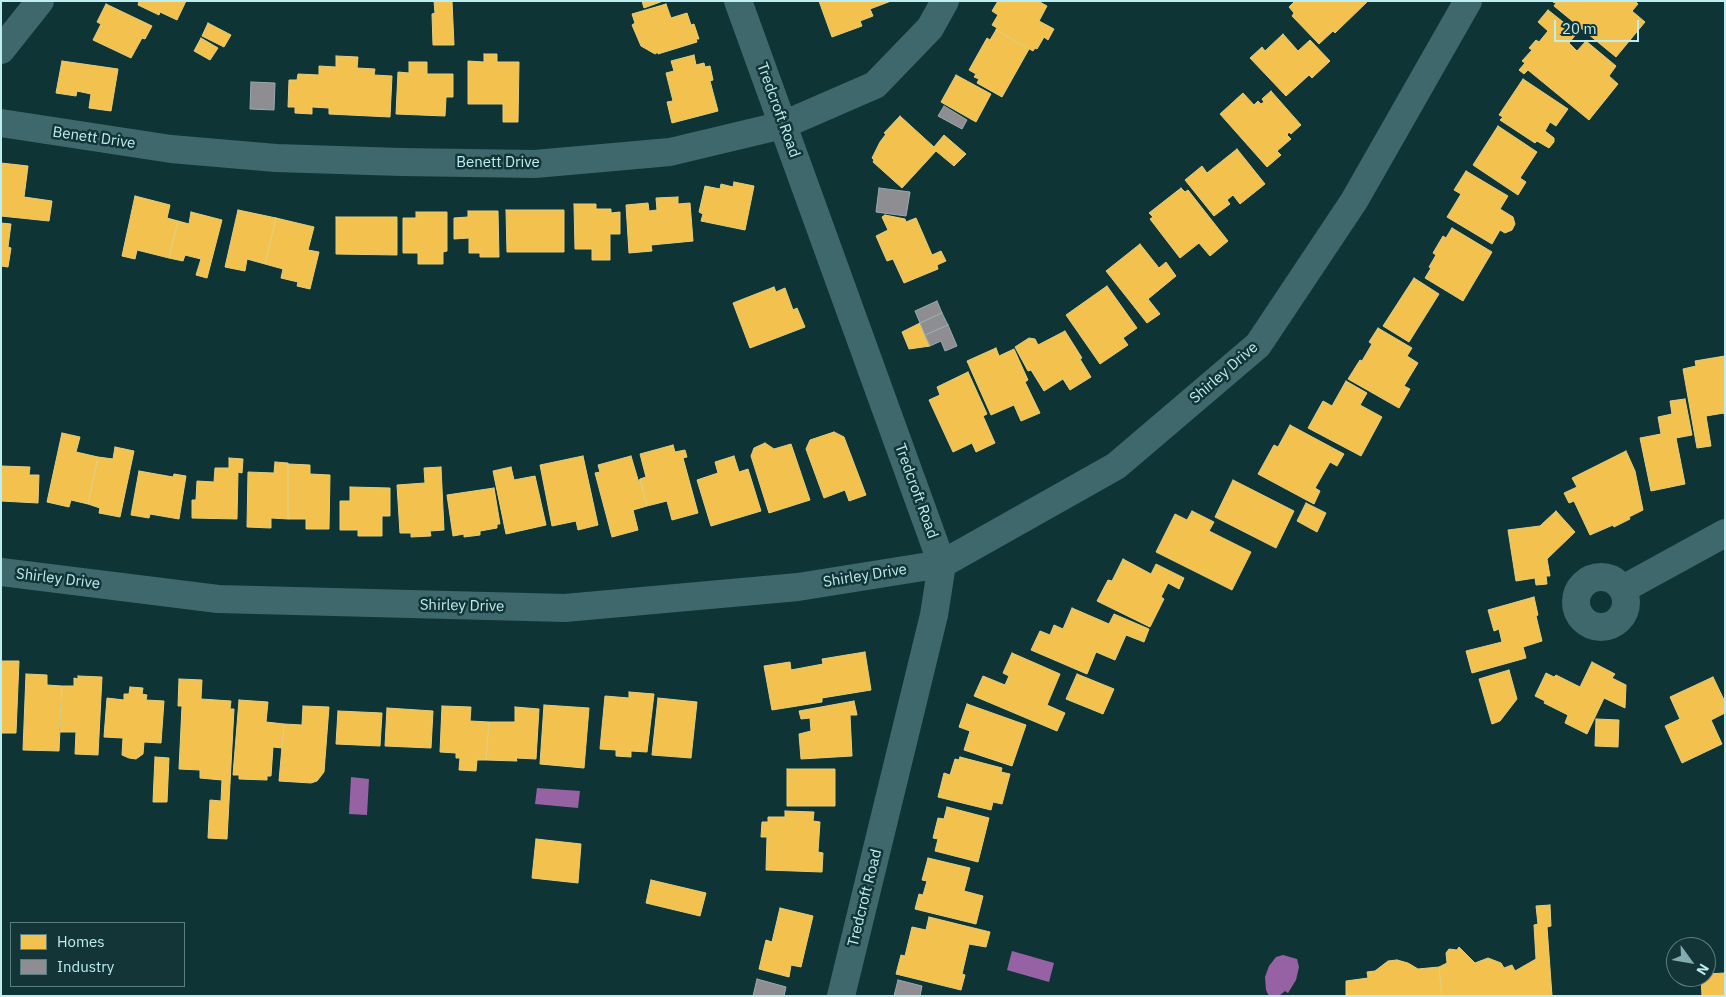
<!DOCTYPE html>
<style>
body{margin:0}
#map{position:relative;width:1726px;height:997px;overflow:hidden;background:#0f3436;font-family:"IBM Plex Sans",sans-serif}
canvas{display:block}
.frame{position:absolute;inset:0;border:2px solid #bfeef1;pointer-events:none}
.legend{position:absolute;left:10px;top:922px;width:175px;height:65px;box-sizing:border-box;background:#133537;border:1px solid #587f81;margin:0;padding:6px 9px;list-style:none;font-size:15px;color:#bfeef1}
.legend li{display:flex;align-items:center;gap:10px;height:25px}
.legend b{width:25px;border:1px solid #587f81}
.north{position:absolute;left:1666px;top:937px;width:50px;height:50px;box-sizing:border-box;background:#133537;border:1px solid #587f81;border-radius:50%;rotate:122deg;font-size:14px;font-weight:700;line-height:20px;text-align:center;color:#bfeef1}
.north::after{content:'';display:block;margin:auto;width:18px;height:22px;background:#81adb0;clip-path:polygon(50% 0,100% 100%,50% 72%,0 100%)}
.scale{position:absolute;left:1554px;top:20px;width:85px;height:22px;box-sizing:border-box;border:2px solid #bfeef1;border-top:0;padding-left:6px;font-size:15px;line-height:18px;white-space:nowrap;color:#bfeef1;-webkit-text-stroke:4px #133537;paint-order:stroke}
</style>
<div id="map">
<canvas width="1726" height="997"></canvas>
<div class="frame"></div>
<ul class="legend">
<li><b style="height:14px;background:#f2c14e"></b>Homes</li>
<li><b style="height:14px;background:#8d8d92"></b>Industry</li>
</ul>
<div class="north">N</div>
<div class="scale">20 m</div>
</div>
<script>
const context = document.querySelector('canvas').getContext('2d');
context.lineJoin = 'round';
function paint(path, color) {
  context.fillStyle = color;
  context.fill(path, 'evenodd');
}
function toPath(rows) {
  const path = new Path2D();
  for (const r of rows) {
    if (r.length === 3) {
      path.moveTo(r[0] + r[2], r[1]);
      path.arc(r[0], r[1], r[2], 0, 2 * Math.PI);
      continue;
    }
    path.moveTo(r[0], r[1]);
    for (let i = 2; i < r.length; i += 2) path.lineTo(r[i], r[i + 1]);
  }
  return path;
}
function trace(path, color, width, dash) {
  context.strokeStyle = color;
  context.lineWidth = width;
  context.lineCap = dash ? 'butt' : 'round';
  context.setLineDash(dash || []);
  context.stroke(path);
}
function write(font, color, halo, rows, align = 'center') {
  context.font = font + ' "IBM Plex Sans",sans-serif';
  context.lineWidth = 5;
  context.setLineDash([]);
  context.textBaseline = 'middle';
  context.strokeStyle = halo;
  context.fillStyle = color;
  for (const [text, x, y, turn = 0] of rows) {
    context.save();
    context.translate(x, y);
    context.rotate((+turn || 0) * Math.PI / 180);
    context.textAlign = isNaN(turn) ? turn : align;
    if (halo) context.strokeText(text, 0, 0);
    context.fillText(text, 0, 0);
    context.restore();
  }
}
const water = toPath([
 [351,777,369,779,367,815,349,814],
 [537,788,580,791,578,808,535,804],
 [1012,951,1054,963,1049,982,1007,970],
 [1283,955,1297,959,1299,967,1296,980,1288,993,1285,991,1280,995,1269,996,1266,990,1265,977,1269,966,1276,957]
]);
const homes = toPath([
 [139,1,186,1,177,20,160,12,159,15,138,5,139,1],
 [434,1,452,1,454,45,433,45,432,14,435,13,434,1],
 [642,1,663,1,644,8,642,1],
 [819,1,891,1,870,9,873,16,860,21,862,26,832,37,819,1],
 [998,1,1038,1,1047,6,1039,21,1054,29,1048,40,1044,37,1037,49,1035,48,1033,51,996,30,997,28,992,25,998,15,992,11,998,1],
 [1295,1,1368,1,1335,33,1333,31,1319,44,1292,16,1294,13,1289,7,1295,1],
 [1635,1,1638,4,1632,11,1645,22,1616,57,1554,6,1556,3,1553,2,1635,1],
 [106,4,152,26,145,39,142,38,131,58,93,40,101,24,97,22,106,4],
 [666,4,671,18,687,13,691,25,694,24,699,39,696,39,697,42,658,54,658,52,655,54,641,46,632,25,635,23,632,14,666,4],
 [1548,10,1577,33,1569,43,1577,51,1586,41,1616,66,1609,76,1618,84,1589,120,1528,70,1524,74,1519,70,1525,63,1522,61,1532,50,1529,48,1536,40,1539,42,1548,31,1538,22,1548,10],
 [208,23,231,35,224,47,202,36,208,23],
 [996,30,1029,49,1002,97,977,83,979,79,974,77,976,74,969,70,987,38,990,40,996,30],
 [1283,34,1298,51,1310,40,1330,61,1312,78,1309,75,1286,96,1250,58,1262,47,1265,51,1283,34],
 [201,38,218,48,210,60,194,51,201,38],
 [484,54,497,54,497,62,519,62,518,122,503,122,503,104,468,104,468,61,484,62,484,54],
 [694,55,696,65,704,63,705,67,710,66,713,80,710,81,718,111,672,123,667,102,673,101,666,73,674,71,671,61,694,55],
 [336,56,358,57,357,68,375,69,374,75,392,76,390,117,329,114,329,108,312,107,312,114,295,113,295,107,288,107,289,80,297,80,298,74,319,75,319,66,336,67,336,56],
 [62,61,118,69,111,111,89,108,91,94,77,91,76,96,56,93,62,61],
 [409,62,427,62,427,74,453,74,453,97,446,97,445,116,396,114,398,72,409,73,409,62],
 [956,75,991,94,976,122,941,102,956,75],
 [1523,79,1568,109,1556,126,1550,122,1545,131,1554,138,1554,142,1549,148,1537,141,1535,143,1500,120,1503,117,1499,115,1523,79],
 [1271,91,1301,125,1291,134,1289,132,1287,135,1291,139,1277,151,1281,155,1267,167,1220,114,1243,93,1254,105,1258,101,1261,104,1264,102,1262,99,1271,91],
 [900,116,934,147,944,135,966,154,954,166,936,151,902,188,873,162,874,160,872,158,880,142,886,134,884,133,900,116],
 [1498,126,1537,152,1520,178,1526,182,1518,195,1473,165,1498,126],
 [1237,149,1265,184,1240,204,1233,195,1227,200,1230,204,1214,216,1185,180,1202,166,1207,173,1237,149],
 [1,163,28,166,24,197,52,201,49,221,1,216,1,163],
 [1466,171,1508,196,1500,209,1513,217,1515,224,1512,230,1505,233,1500,230,1492,244,1447,217,1461,194,1454,190,1466,171],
 [734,182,754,186,745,230,701,221,703,214,699,212,705,186,720,189,721,184,733,187,734,182],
 [1181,188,1185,192,1188,190,1228,241,1210,256,1199,243,1180,258,1150,219,1153,217,1149,213,1181,188],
 [135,196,170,205,167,218,178,221,169,258,137,250,135,259,122,256,135,196],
 [678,197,678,204,690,203,693,241,651,245,652,251,629,253,626,205,648,203,649,211,657,210,656,198,678,197],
 [574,204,596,204,596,209,611,209,611,213,620,212,620,234,610,234,610,260,592,260,592,249,575,249,574,204],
 [238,210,276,218,265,264,247,259,245,271,225,267,238,210],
 [506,210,564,210,564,252,507,252,506,210],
 [468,211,498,211,499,257,480,257,480,253,469,253,469,238,454,239,454,218,468,217,468,211],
 [191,212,222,220,207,278,196,275,201,259,185,255,183,261,169,258,178,221,189,224,191,212],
 [416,212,447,212,447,251,443,252,443,264,418,264,418,253,403,253,403,218,416,218,416,212],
 [885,215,905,219,906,222,916,218,932,255,941,251,946,261,937,265,938,269,904,283,893,259,887,261,876,236,888,230,882,217,885,215],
 [336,217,397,217,397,255,336,254,336,217],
 [276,218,314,227,308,250,319,252,310,289,297,286,298,282,281,278,283,269,265,264,276,218],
 [1,223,11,224,8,247,11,248,8,267,1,266,1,223],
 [1452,228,1492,252,1463,301,1425,278,1431,268,1429,267,1436,255,1433,253,1443,236,1446,238,1452,228],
 [1140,244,1159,268,1166,262,1176,276,1148,299,1160,314,1147,323,1106,271,1140,244],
 [1414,278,1439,294,1409,342,1383,326,1414,278],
 [1107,286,1137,328,1123,338,1128,345,1100,364,1066,315,1107,286],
 [774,287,776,292,785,288,793,310,797,308,805,327,750,348,733,303,774,287],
 [920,323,930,346,909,349,902,332,920,323],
 [1378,328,1412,348,1407,356,1418,363,1404,386,1410,389,1399,408,1348,379,1360,360,1362,361,1372,344,1369,342,1378,328],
 [1065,331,1082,358,1080,359,1091,377,1070,390,1063,379,1044,391,1031,370,1028,371,1015,347,1029,338,1035,339,1038,345,1065,331],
 [996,348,999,356,1014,349,1028,380,1025,382,1040,413,1021,421,1014,405,991,415,967,361,996,348],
 [1725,356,1725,419,1724,413,1706,416,1711,446,1697,448,1683,369,1696,366,1695,361,1725,356],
 [968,372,987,414,983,416,995,443,976,452,972,443,953,452,929,400,940,395,937,387,968,372],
 [1346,381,1367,393,1360,405,1382,417,1361,456,1308,428,1323,401,1332,406,1346,381],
 [1685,399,1692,435,1676,438,1685,484,1651,491,1640,438,1661,434,1658,417,1672,414,1670,401,1685,399],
 [1290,425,1344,454,1337,466,1330,462,1315,488,1320,491,1314,504,1258,474,1274,445,1278,447,1290,425],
 [834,432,844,437,866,495,849,501,845,490,824,498,806,449,810,440,834,432],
 [62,433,80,437,76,452,98,457,88,504,71,500,69,507,47,502,62,433],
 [765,443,774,449,791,444,810,500,769,513,751,456,754,448,765,443],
 [673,445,675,452,685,450,687,457,683,458,698,513,672,520,667,501,647,506,640,479,646,477,640,454,673,445],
 [115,447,134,451,120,517,99,513,100,508,88,504,98,457,113,459,115,447],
 [1626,451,1635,471,1643,510,1629,517,1630,519,1614,527,1613,525,1590,535,1574,501,1569,503,1564,493,1577,487,1572,478,1626,451],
 [583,456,598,525,578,530,576,521,552,526,540,465,583,456],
 [631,456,639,483,640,479,647,506,633,510,638,530,612,537,595,473,600,472,598,465,631,456],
 [734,456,739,472,748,469,761,511,711,526,697,480,718,473,715,462,734,456],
 [229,458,243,459,242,473,238,472,237,519,192,518,192,500,196,500,197,481,214,482,215,468,229,468,229,458],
 [275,462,288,463,288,519,271,518,271,528,247,527,248,472,274,473,275,462],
 [288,464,310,465,310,474,330,475,329,529,306,529,306,519,288,519,288,464],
 [1,466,30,467,29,475,39,475,38,503,1,501,1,466],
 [441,467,444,530,430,531,431,536,411,537,411,533,400,533,397,485,425,483,424,468,441,467],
 [511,467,514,480,535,476,546,525,506,534,493,471,511,467],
 [139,471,173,477,174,474,186,476,179,519,150,514,149,518,131,515,139,471],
 [1233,480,1294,511,1276,548,1215,517,1233,480],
 [350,487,390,488,390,516,382,516,382,536,358,536,358,530,340,530,340,501,350,501,350,487],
 [494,488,500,524,497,524,497,528,480,531,480,535,464,537,464,534,453,536,447,495,494,488],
 [1306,503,1326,513,1317,532,1297,521,1306,503],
 [1192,511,1214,522,1209,531,1251,552,1232,590,1156,552,1175,514,1187,520,1192,511],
 [1556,511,1575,532,1547,559,1550,576,1546,576,1547,584,1536,585,1535,578,1516,581,1508,530,1540,526,1556,511],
 [1123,559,1151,574,1156,564,1184,578,1179,589,1168,583,1161,597,1164,599,1150,627,1097,601,1108,580,1112,581,1123,559],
 [1534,597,1538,615,1536,616,1542,641,1523,647,1526,658,1472,673,1466,651,1502,642,1499,629,1494,631,1488,610,1534,597],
 [1072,608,1109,624,1114,614,1149,629,1144,642,1126,635,1115,660,1096,652,1087,674,1031,650,1040,631,1050,635,1054,625,1063,629,1072,608],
 [865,652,871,690,822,698,822,702,772,710,764,666,790,662,791,670,823,664,822,659,865,652],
 [1012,653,1060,674,1047,705,1065,713,1057,731,974,696,983,676,1005,685,1009,676,1003,673,1012,653],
 [1,661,19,661,16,733,1,733,1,661],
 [1592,662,1615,674,1612,678,1626,685,1625,708,1604,698,1587,734,1565,723,1568,715,1544,703,1545,701,1535,696,1546,673,1554,677,1556,675,1580,687,1592,662],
 [1509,670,1517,699,1500,721,1492,724,1479,679,1509,670],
 [26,674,47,675,47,685,62,686,59,751,23,750,26,674],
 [1077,674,1114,689,1103,714,1066,699,1077,674],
 [78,676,102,677,98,755,75,754,76,732,59,732,62,686,74,686,74,678,78,679,78,676],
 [1713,677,1725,702,1725,713,1711,720,1722,744,1682,763,1665,726,1680,719,1670,697,1713,677],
 [179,679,202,680,201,699,231,701,230,709,234,709,227,839,208,838,210,800,221,801,222,780,200,778,200,770,179,769,182,706,178,706,179,679],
 [130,687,143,688,142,694,147,695,146,700,164,701,161,743,144,742,143,754,136,759,129,758,122,755,123,738,104,737,107,698,124,700,124,694,129,694,130,687],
 [629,692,654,694,647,752,631,751,631,757,616,756,616,750,600,749,605,696,629,698,629,692],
 [658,698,697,702,691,758,652,755,658,698],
 [239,700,268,702,266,722,284,724,282,748,273,747,271,776,267,776,267,780,239,779,239,775,233,775,239,700],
 [854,701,857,715,850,715,852,756,801,759,799,734,811,731,810,718,801,719,799,711,854,701],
 [967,704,1026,725,1012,766,964,750,970,731,959,727,967,704],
 [544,705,589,708,584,768,540,764,544,705],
 [303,706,329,707,324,772,317,781,311,783,279,781,284,724,302,725,303,706],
 [442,706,471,707,470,721,489,722,486,760,477,760,476,771,459,770,460,758,456,758,456,753,440,752,442,706],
 [515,707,539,709,536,759,516,758,517,761,486,760,489,722,515,722,515,707],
 [387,708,433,711,431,748,385,746,387,708],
 [338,711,382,713,380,746,336,744,338,711],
 [1596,719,1619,720,1618,747,1595,746,1596,719],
 [155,757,169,758,167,802,153,802,155,757],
 [960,757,1002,768,1001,772,1010,774,1002,804,993,802,991,810,938,797,944,773,950,775,955,759,959,760,960,757],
 [787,769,835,769,835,806,787,806,787,769],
 [947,807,989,818,978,862,935,851,938,839,933,838,938,818,944,819,947,807],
 [785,811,814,812,813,821,820,822,818,852,823,853,822,872,766,870,767,837,761,837,762,822,768,822,768,817,785,817,785,811],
 [536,839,581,844,578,883,532,878,536,839],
 [928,858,970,868,964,891,983,896,976,924,915,909,919,894,923,895,927,881,922,880,928,858],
 [651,880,706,893,700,916,646,903,651,880],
 [1550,905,1551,926,1547,927,1552,996,1442,996,1439,967,1447,963,1446,953,1449,949,1457,950,1459,947,1475,963,1488,958,1501,963,1504,968,1512,965,1515,971,1536,959,1534,925,1538,924,1536,906,1550,905],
 [780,908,813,916,801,967,791,965,789,977,759,969,766,940,772,942,780,908],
 [929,917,990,932,986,947,969,944,962,974,965,975,961,990,896,974,901,955,905,956,912,927,926,930,929,917],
 [1397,960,1408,963,1418,969,1439,967,1442,996,1346,996,1346,981,1368,978,1367,972,1375,971,1388,961,1397,960],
 [1725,973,1725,996,1702,996,1701,977,1706,977,1706,974,1725,973]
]);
const industry = toPath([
 [251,82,275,83,274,110,250,109,251,82],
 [944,106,967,120,962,129,938,116,944,106],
 [879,188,910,192,906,216,876,212,879,188],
 [937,301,942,313,920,323,915,311,937,301],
 [942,313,948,325,925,335,920,323,942,313],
 [948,325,957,346,945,351,941,341,930,346,925,335,948,325],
 [757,979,786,987,784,996,753,996,757,979],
 [898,980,922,986,920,996,894,996,898,980]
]);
const minor = toPath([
 [738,1,942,564,934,615,841,996],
 [1,50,40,1],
 [1,123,171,149,276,158,401,162,535,164,670,152,783,125,875,85,930,28,945,1],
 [1,572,218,599,565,608,798,587,942,564,1116,466,1258,345,1354,201,1468,1],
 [1601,602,25],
 [1623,589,1725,533]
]);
const streetNames = [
 ["Tredcroft Road",778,110,70],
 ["Benett Drive",94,138,8],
 ["Benett Drive",498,163],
 ["Shirley Drive",1224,373,-41],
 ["Tredcroft Road",916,491,70],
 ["Shirley Drive",865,576,-9],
 ["Shirley Drive",58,579,7],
 ["Shirley Drive",462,606,1],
 ["Tredcroft Road",865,898,-76]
];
paint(water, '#9662a3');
paint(homes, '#f2c14e');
trace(homes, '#e3ce7f', 1);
paint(industry, '#8d8d92');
trace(industry, '#9caaae', 1);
trace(minor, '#3e686b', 28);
write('15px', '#bfeef1', '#133537', streetNames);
</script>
